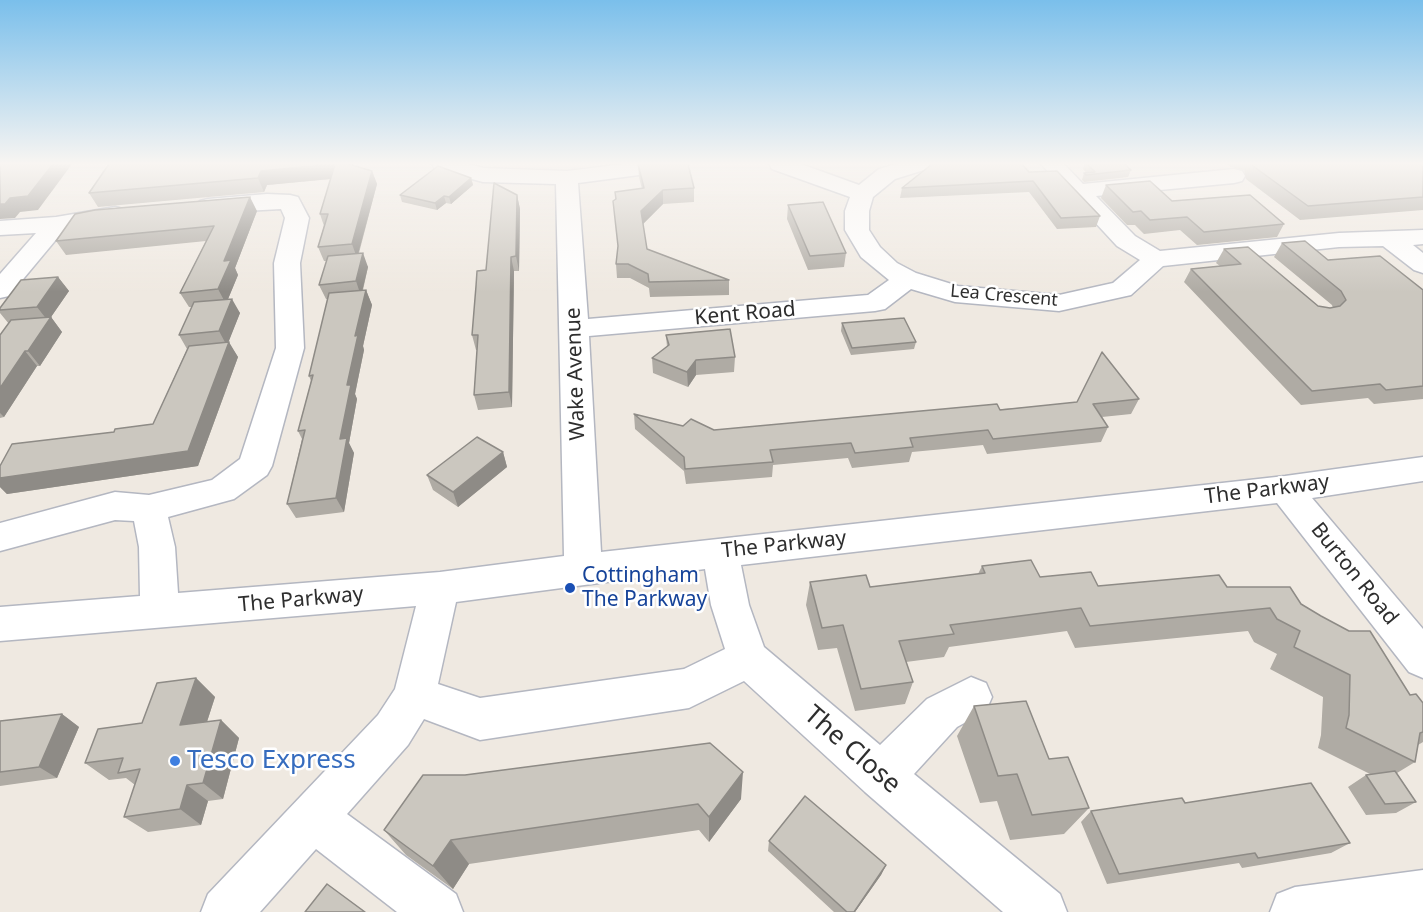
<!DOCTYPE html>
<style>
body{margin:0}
canvas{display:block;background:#efe9e1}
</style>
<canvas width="1423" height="912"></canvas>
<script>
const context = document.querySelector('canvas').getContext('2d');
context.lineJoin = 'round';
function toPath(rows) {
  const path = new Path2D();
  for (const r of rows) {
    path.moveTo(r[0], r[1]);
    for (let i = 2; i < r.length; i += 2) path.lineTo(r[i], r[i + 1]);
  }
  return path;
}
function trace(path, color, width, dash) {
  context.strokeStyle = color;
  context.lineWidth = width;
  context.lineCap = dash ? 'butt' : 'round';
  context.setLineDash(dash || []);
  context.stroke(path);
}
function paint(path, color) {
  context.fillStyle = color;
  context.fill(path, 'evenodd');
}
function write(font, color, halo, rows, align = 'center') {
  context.font = font + ' "Noto Sans",sans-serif';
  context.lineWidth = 5;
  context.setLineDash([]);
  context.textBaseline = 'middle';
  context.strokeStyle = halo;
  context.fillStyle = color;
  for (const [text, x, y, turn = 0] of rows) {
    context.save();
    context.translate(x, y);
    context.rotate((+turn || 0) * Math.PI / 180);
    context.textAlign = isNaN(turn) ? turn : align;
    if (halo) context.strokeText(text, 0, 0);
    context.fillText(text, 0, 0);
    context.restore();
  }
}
const minor = toPath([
 [432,164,468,164,484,168,567,171,624,164,688,164,685,169,677,170,578,183,588,319,868,295,889,280,861,257,845,230,845,211,850,197,772,169,769,164,801,164,859,185,879,169,896,164,930,164,927,169,895,179,873,197,869,211,869,230,880,247,897,263,916,273,958,286,1059,295,1113,283,1140,260,1117,246,1041,164,1064,164,1083,184,1234,169,1242,171,1245,176,1242,181,1234,183,1096,196,1135,236,1160,251,1339,233,1423,230,1423,244,1413,245,1423,253,1423,273,1414,270,1383,246,1339,247,1163,266,1131,295,1059,311,955,302,911,289,885,309,875,311,589,336,601,552,1285,476,1423,457,1423,481,1312,498,1423,629,1423,678,1409,672,1277,503,741,565,749,605,764,647,880,745,927,699,971,677,986,683,992,697,986,711,957,727,914,774,1060,894,1067,912,1003,912,865,792,744,681,689,708,480,740,424,719,408,745,347,814,456,894,463,912,397,912,316,849,260,912,201,912,208,894,378,715,395,689,416,606,0,641,0,607,140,596,139,547,134,521,115,520,0,551,0,523,115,492,149,495,212,480,240,459,276,348,274,263,285,218,281,209,208,213,200,211,196,206,200,201,208,199,267,194,290,195,298,197,309,218,300,263,304,348,272,466,267,475,234,499,168,517,175,547,178,593,440,572,564,556,556,184,483,182,435,169,432,164],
 [705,569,711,605,725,649,684,669,480,698,438,684,456,602,705,569],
 [115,207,123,209,127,214,123,219,64,230,9,296,0,298,0,274,36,233,0,235,0,221,56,217,115,207],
 [1423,870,1423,912,1270,912,1277,894,1295,887,1423,870]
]);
const wall = toPath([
 [109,164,372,171,377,184,359,253,368,267,363,290,366,290,372,305,363,346,364,350,355,394,357,399,349,443,354,453,344,512,296,518,287,504,302,439,298,431,311,381,309,376,328,299,326,299,319,285,327,261,324,261,318,247,324,226,320,214,331,179,267,185,264,192,98,207,89,193],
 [638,164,694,188,694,202,663,204,643,224,647,249,729,280,729,295,650,297,649,288,630,278,617,278,616,264,618,246,615,192,642,189,639,177],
 [1084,164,1125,164,1131,170,1128,177,1084,182,1082,180,1084,173,1086,172,1083,169],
 [1227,164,1423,164,1423,210,1300,220,1246,179,1244,170,1231,167],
 [1029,172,1100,216,1096,227,1057,229,1029,192,900,198,902,188],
 [471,178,473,185,451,204,446,203,437,210,402,202,400,195],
 [1106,185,1172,201,1284,224,1277,237,1197,245,1180,230,1144,234,1135,225,1127,225,1101,198],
 [517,195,520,209,519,271,514,271,512,407,478,410,474,395,477,350,476,350,472,335,486,270],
 [788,205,846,253,844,267,808,270,787,219],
 [257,211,235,268,238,275,228,299,240,313,228,342,238,357,198,466,7,494,0,487,0,466,114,432,153,424,187,349,179,335,192,307,189,307,180,293,206,241,66,255,56,241],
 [1282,243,1328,260,1423,290,1423,399,1374,404,1368,398,1301,405,1184,282,1191,269,1220,266,1216,263,1224,249,1318,306,1330,308,1333,308,1332,305,1274,257],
 [58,277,69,291,51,317,62,332,40,366,37,366,4,417,0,418,0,335,9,324,0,313,0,308],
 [842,323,916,342,914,349,851,355,841,331],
 [666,335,735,357,734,372,696,375,688,387,653,373,652,358,667,347],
 [1139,399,1131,414,1102,417,1108,427,1101,442,987,454,983,445,944,449,912,452,909,462,852,468,848,458,773,465,772,477,686,484,684,471,635,429,634,414,683,426,714,430],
 [503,452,507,467,458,507,433,490,427,475],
 [982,566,1040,577,1098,586,1227,587,1301,604,1410,695,1423,703,1423,742,1418,745,1415,762,1397,773,1416,802,1396,813,1366,815,1348,787,1366,775,1370,774,1318,748,1321,735,1323,697,1270,669,1277,654,1254,642,1248,631,1075,648,1067,631,949,647,944,657,906,662,913,682,905,704,855,711,837,648,818,650,806,605,810,582,870,587,978,574],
 [196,678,215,697,207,722,221,720,239,738,223,799,208,801,201,825,148,832,124,817,135,785,126,778,109,780,85,763,142,723],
 [974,706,1049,759,1089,808,1064,834,1010,840,997,801,980,803,957,736],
 [62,714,79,727,57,778,0,786,0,721],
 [741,799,709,842,699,830,469,864,453,889,406,855,384,830],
 [1185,803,1350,843,1331,853,1242,868,1239,863,1107,884,1081,822,1091,811],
 [769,841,886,865,881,875,855,912,834,912,768,851]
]);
const shadedWall = toPath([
 [53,164,72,164,38,210,20,212,15,218,0,219,0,204,10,198],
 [335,164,340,178,267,185,264,192,258,178,261,171],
 [372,171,377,184,357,258,352,244],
 [471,178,473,185,451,204,449,197],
 [663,190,663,204,642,225,641,211],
 [517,195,520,209,519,271,516,256],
 [444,196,446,203,437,210,435,203],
 [250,197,257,211,235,268,238,275,226,304,218,289,224,261],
 [363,253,368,267,361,296,356,281],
 [511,257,514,271,512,407,509,392],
 [58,277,69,291,51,317,62,332,40,366,28,351,48,321,37,307],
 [366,290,372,305,363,346,364,350,355,394,357,399,349,443,354,453,344,512,336,498,340,439,347,385,355,336],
 [232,299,240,313,227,346,219,331],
 [229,342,238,357,198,466,7,494,0,487,0,469,188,451],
 [25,351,37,366,4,417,0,413,0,388],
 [696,360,696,375,688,387,687,372],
 [503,452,507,467,458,507,453,492],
 [196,678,215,697,200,743,180,725],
 [62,714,79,727,57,778,39,767],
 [221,720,239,738,223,799,203,783],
 [743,772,741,799,709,842,709,817],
 [187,785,208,801,201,825,180,809],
 [451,840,469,864,453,889,433,866],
 [886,865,881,875,855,912,854,912]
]);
const building = toPath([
 [0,164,53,164,28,196,10,198,5,204,0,204,0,164],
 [109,164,333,164,261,171,258,178,89,193,109,164],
 [335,164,349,164,372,171,352,244,318,247,328,214,320,214,335,164],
 [638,164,688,164,694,188,663,190,641,211,647,249,729,280,649,282,648,274,628,264,616,264,618,246,613,201,616,199,615,192,644,188,638,164],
 [932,164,1022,164,1029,172,1057,171,1100,216,1061,218,1033,181,902,188,932,164],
 [1087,164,1125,164,1131,170,1086,175,1084,173,1095,172,1087,164],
 [1252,164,1423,164,1423,197,1308,206,1253,166,1252,164],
 [438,166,471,178,449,197,444,196,435,203,400,195,438,166],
 [1150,181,1172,201,1250,195,1284,224,1204,232,1187,217,1150,220,1141,211,1133,212,1106,185,1150,181],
 [494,183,517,195,516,256,511,257,509,392,474,395,478,335,472,335,476,286,477,271,486,270,494,183],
 [250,197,224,261,231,260,218,289,180,293,214,226,56,241,75,214,95,210,250,197],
 [823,202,846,253,810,256,788,205,823,202],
 [1305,241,1328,260,1380,256,1423,290,1423,386,1386,390,1380,384,1312,391,1191,269,1241,264,1224,249,1248,247,1318,306,1330,308,1340,306,1346,300,1341,291,1282,243,1305,241],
 [363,253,356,281,319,285,328,256,363,253],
 [58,277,37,307,0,310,0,308,21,280,58,277],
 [366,290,355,336,358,335,347,385,351,385,340,439,347,438,336,498,287,504,305,430,298,431,313,375,309,376,329,293,366,290],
 [232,299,219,331,179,335,194,302,232,299],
 [51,317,28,351,25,351,0,388,0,335,11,320,51,317],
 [904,318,916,342,852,348,842,323,904,318],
 [730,329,735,357,696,360,687,372,652,358,669,345,666,335,730,329],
 [229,342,188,451,0,478,0,466,12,444,114,432,115,429,153,424,189,346,229,342],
 [1102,352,1139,399,1093,404,1108,427,993,439,988,430,910,438,913,447,855,453,851,443,770,450,773,462,685,469,684,457,634,414,683,426,691,419,714,430,997,404,1000,410,1077,402,1102,352],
 [477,437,503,452,453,492,427,475,477,437],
 [1031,560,1040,577,1091,572,1098,586,1219,575,1227,587,1290,587,1301,604,1321,616,1349,631,1370,631,1410,695,1416,694,1423,703,1423,732,1420,733,1415,762,1346,728,1349,715,1350,675,1294,647,1300,631,1277,619,1270,608,1090,626,1081,608,950,625,954,634,899,641,913,682,861,689,843,625,822,628,810,582,866,575,870,587,985,573,982,566,1031,560],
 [196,678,180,725,221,720,203,783,187,785,180,809,124,817,140,769,118,773,123,758,85,763,98,729,142,723,157,683,196,678],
 [1026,701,1049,759,1068,757,1089,808,1032,815,1017,774,998,776,974,706,1026,701],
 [62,714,39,767,0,772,0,721,62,714],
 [710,743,743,772,709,817,698,804,451,840,433,866,384,830,423,775,465,775,710,743],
 [1395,771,1416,802,1385,804,1366,775,1395,771],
 [1311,783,1350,843,1258,858,1255,853,1119,874,1091,811,1182,798,1185,803,1311,783],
 [805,796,886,865,854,912,847,912,769,841,805,796],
 [327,884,365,912,305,912,327,884]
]);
const markers = [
 [570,588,6,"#1a4fb4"],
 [175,761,6,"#3f7fe0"]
];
const farStreetnames = [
 ["Lea Crescent",1004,296,5]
];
const streetNames = [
 ["Kent Road",745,314,-5],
 ["Wake Avenue",576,374,-92],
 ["The Parkway",1267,490,-7],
 ["The Parkway",784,545,-6],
 ["Burton Road",1354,574,51],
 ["The Parkway",301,600,-5]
];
const transitNames = [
 ["Cottingham",582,576],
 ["The Parkway",582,600]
];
const nearStreetnames = [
 ["The Close",852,750,41]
];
const nearShopnames = [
 ["Tesco Express",187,761]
];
trace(minor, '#b4b7c1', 3);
paint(minor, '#fff');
paint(wall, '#afaba4');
paint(shadedWall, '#8e8b86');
paint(building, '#cbc7bf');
trace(building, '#8e8b86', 1.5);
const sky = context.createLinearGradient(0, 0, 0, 292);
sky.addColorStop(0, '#7abfeb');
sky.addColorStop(0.56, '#f8f5f2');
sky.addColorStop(1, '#f8f5f200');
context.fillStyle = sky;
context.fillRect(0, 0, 1423, 292);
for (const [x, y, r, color] of markers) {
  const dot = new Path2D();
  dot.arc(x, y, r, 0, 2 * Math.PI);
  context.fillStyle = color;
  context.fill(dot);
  trace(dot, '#fff', 2);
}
write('18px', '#2e2e2e', '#fff', farStreetnames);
write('21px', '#2e2e2e', '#fff', streetNames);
write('21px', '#164399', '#fff', transitNames, 'left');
write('26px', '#2e2e2e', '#fff', nearStreetnames);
write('26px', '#366cbe', '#fff', nearShopnames, 'left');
</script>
